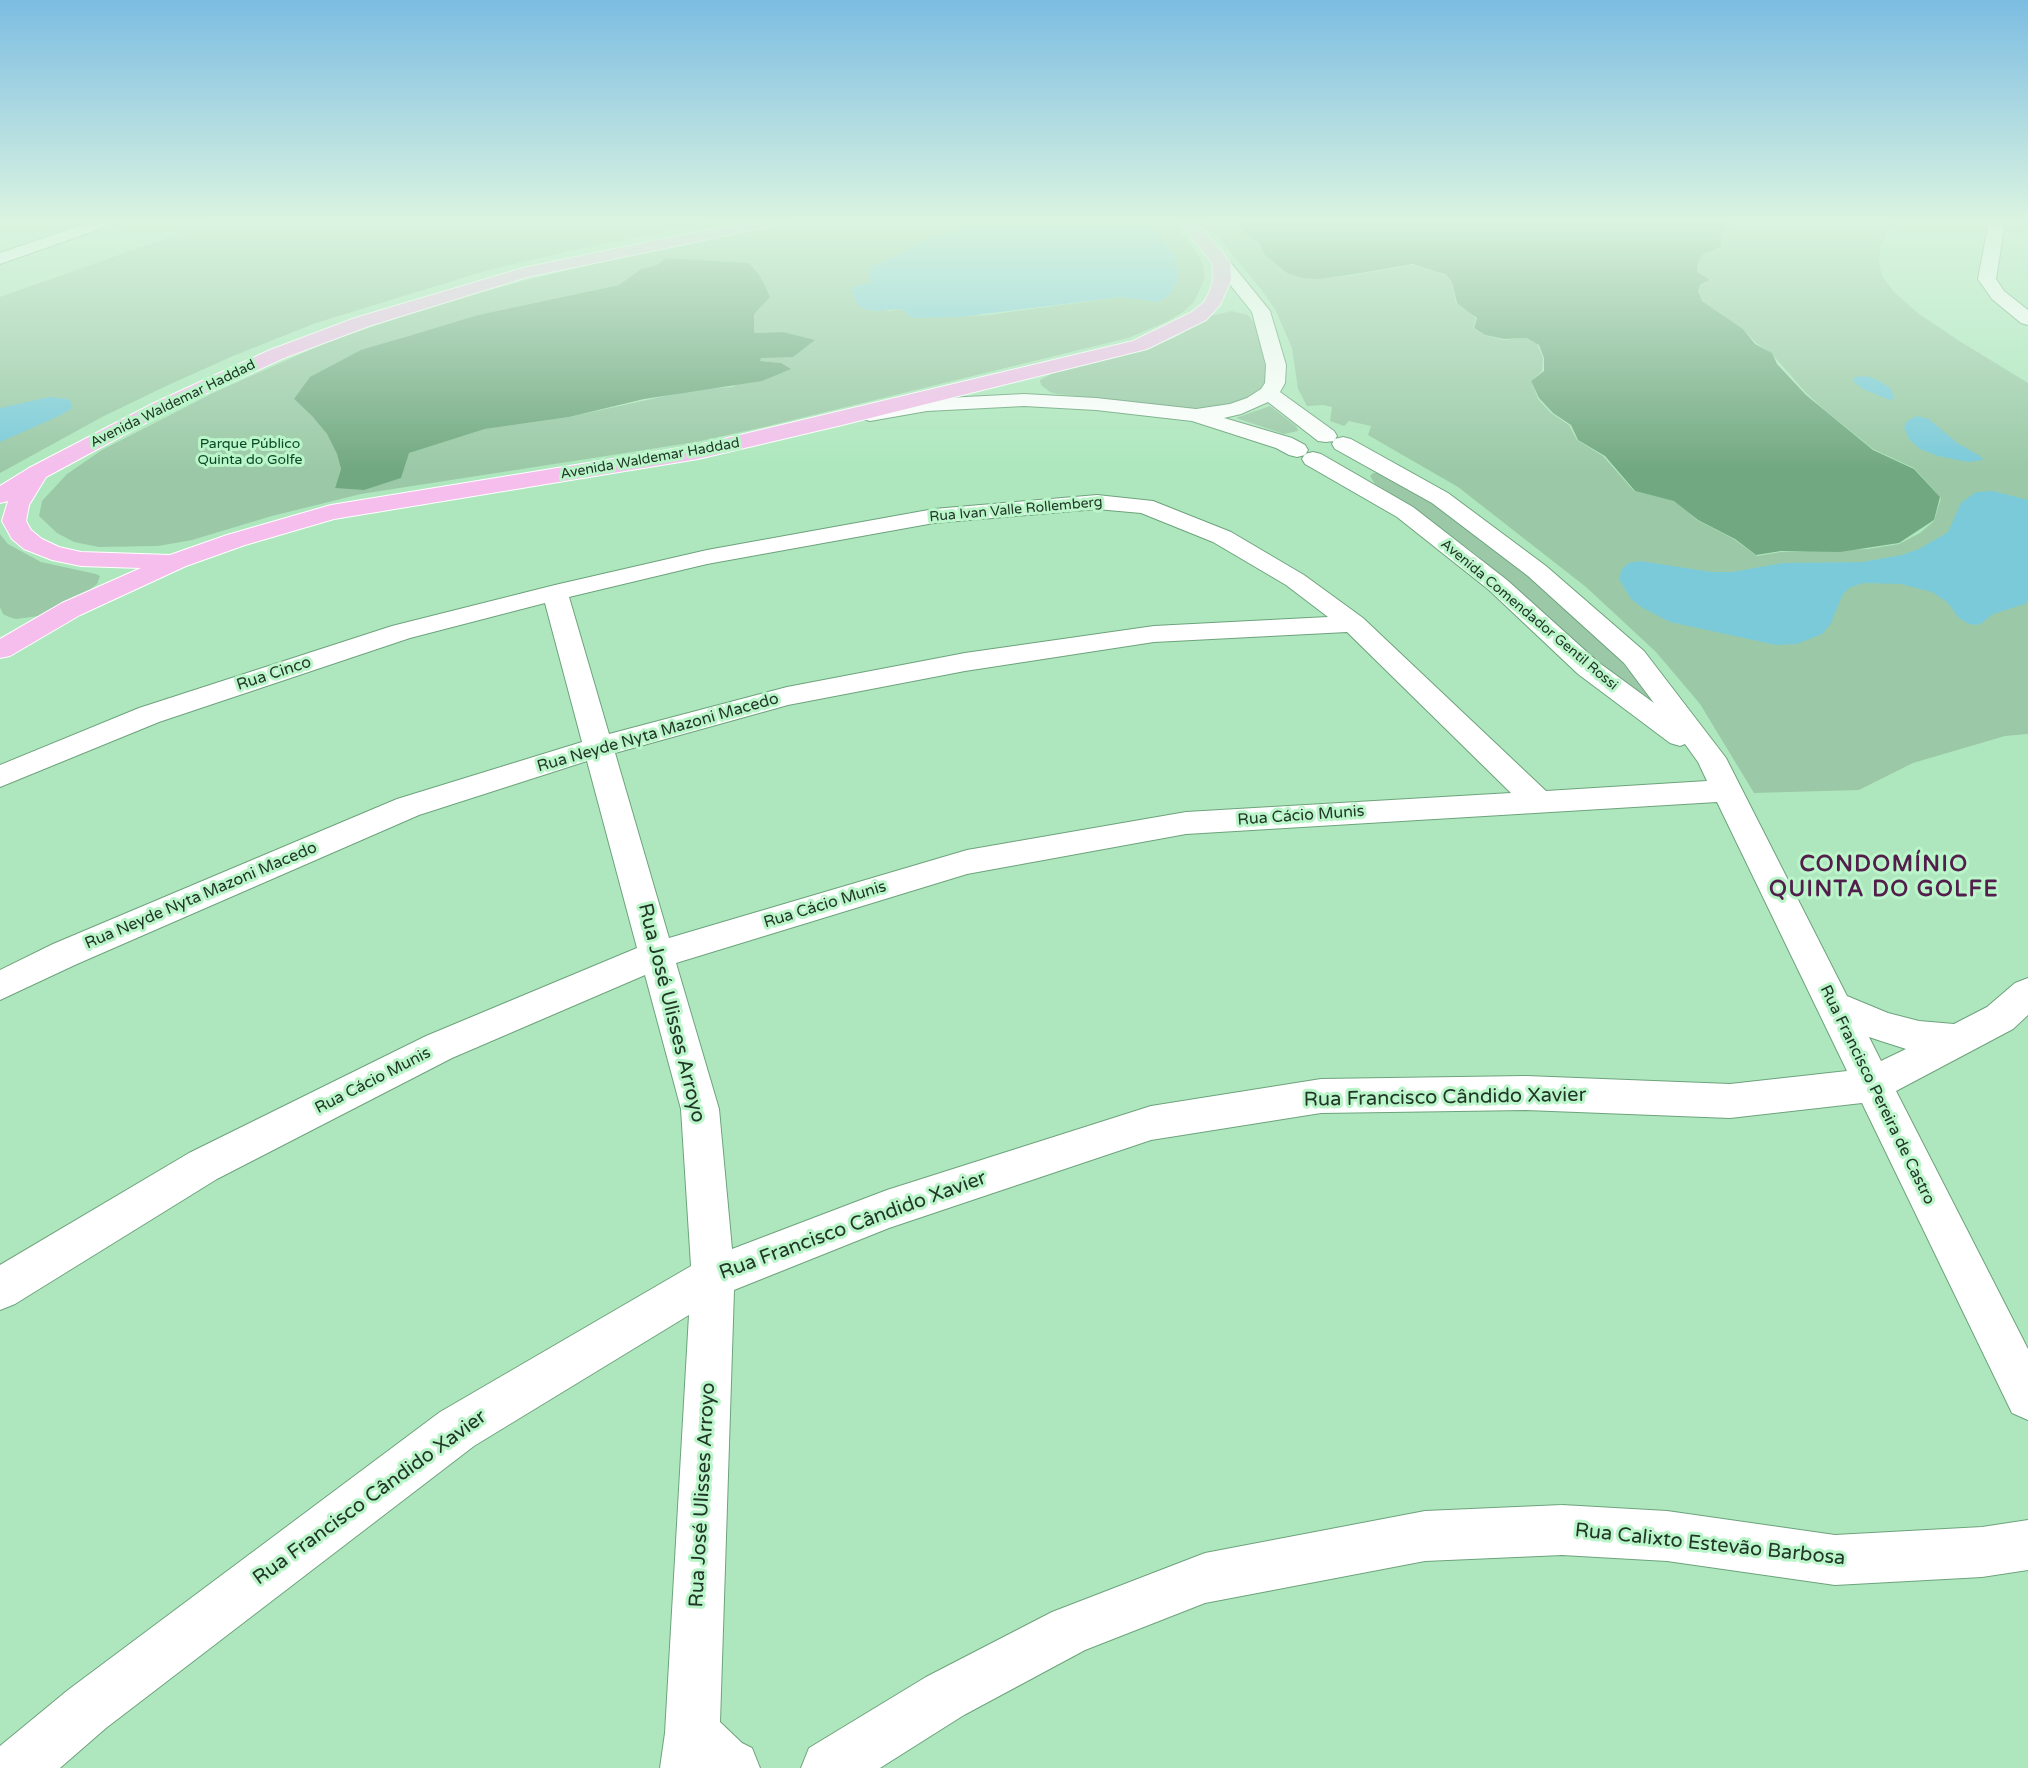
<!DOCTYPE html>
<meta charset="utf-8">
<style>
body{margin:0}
canvas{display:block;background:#aee7bd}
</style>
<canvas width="2028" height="1768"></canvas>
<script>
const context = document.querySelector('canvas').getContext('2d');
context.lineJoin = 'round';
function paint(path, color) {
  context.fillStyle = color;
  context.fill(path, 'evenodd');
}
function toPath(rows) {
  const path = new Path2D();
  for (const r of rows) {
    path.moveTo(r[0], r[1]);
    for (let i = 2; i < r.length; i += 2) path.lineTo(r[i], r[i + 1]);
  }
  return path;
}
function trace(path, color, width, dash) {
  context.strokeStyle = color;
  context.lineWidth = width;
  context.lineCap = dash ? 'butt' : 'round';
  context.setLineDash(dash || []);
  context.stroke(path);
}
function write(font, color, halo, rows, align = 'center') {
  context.font = font + ' "Varela Round",sans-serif';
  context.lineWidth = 6;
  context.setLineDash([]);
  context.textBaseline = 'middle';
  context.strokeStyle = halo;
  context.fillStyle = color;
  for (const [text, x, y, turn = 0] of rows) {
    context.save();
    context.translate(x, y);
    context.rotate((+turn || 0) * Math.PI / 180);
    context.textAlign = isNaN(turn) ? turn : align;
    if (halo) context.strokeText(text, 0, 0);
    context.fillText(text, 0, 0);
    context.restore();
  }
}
const green = toPath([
 [215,221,718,221,565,252,485,271,316,323,233,356,164,387,102,417,0,473,0,297],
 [801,221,980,221,921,242,885,261,873,264,871,282,851,288,857,304,889,311,901,309,912,318,987,315,1121,297,1159,302,1169,295,1178,280,1175,255,1165,244,1151,221,1173,221,1202,261,1205,278,1194,302,1183,312,1166,322,1128,338,764,427,696,442,361,494,272,516,192,540,158,546,99,547,74,542,57,533,39,516,42,501,67,474,102,450,213,393,330,341,442,303,531,279,636,254],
 [666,258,749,263,760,276,764,286,754,314,754,333,783,332,793,357,761,357,760,361,781,363,732,387,693,390,569,417,485,429,408,453,335,488,341,469,337,454,327,434,312,416,294,399,446,326,478,315,619,285,641,269,657,265],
 [1205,221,1234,221,1244,233,1259,242,1264,253,1277,265,1287,273,1300,278,1349,276,1412,265,1431,268,1444,274,1452,282,1456,303,1469,310,1476,319,1473,328,1484,335,1504,340,1525,338,1537,344,1543,358,1542,371,1531,381,1538,399,1551,413,1569,425,1577,440,1603,456,1634,491,1674,500,1697,520,1732,538,1757,556,1781,552,1868,549,1899,544,1920,533,1934,521,1941,498,1914,468,1873,449,1826,411,1807,394,1771,353,1756,343,1743,329,1701,300,1698,292,1702,284,1710,280,1699,272,1697,265,1704,253,1718,250,1722,236,1735,221,1891,221,1880,248,1879,263,1882,276,1894,292,1919,314,1961,342,2028,383,2028,734,2005,736,1913,763,1859,790,1754,793,1700,704,1656,652,1586,587,1458,487,1368,435,1371,426,1349,421,1344,426,1330,421,1332,407,1323,405,1307,406,1298,389,1292,348,1275,309,1260,288],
 [1232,311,1248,315,1257,327,1264,359,1266,375,1264,385,1257,392,1244,399,1231,404,1186,409,1058,394,1050,392,1041,385,1040,380,1055,372,1157,345,1176,337,1210,316],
 [1270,406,1296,426,1298,431,1284,434,1236,418],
 [1373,473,1379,473,1423,496,1505,555,1636,674,1661,714,1552,623,1477,555,1414,508,1375,484,1370,476],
 [0,534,8,544,41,562,96,574,100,576,97,584,86,593,39,616,16,619,9,617,3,614,0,607]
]);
const forest = toPath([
 [1235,221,1734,221,1721,236,1721,245,1716,250,1704,253,1697,265,1698,272,1710,280,1701,284,1698,291,1702,301,1743,329,1755,344,1772,353,1777,364,1806,395,1873,450,1914,469,1940,497,1934,520,1899,543,1840,552,1781,551,1756,555,1735,539,1698,520,1674,501,1635,491,1605,456,1578,440,1571,425,1553,413,1539,398,1531,381,1544,371,1544,358,1539,345,1526,338,1504,339,1485,335,1474,328,1477,318,1457,303,1452,282,1445,274,1413,264,1349,275,1317,279,1301,278,1287,273,1264,254,1259,242,1245,233],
 [666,258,749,263,760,276,770,297,754,314,754,333,783,332,815,340,793,357,761,358,760,361,781,363,791,369,762,381,644,399,569,417,485,429,409,453,401,478,364,490,335,488,341,469,337,454,327,434,312,416,294,399,310,377,361,350,409,336,478,315,619,285,641,269,657,265]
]);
const water = toPath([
 [980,221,1151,221,1165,244,1175,255,1178,280,1169,295,1159,302,1121,297,960,317,912,318,901,309,874,311,864,309,857,304,851,288,871,282,869,273,873,264,885,261,921,242],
 [1859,376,1871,377,1879,381,1890,388,1895,398,1890,400,1863,389,1854,382,1854,378],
 [49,397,68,399,72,403,71,409,59,416,0,442,0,408],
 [1917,416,1929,419,1957,443,1980,456,1983,460,1968,462,1938,456,1920,449,1909,439,1904,427,1907,421],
 [1993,491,2028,500,2028,600,2025,604,1993,614,1982,623,1976,625,1969,624,1959,618,1947,602,1932,592,1901,584,1863,583,1849,588,1843,594,1830,625,1822,634,1797,644,1776,645,1670,622,1643,608,1631,599,1619,579,1622,569,1629,563,1640,561,1712,572,1732,572,1783,563,1862,562,1902,555,1919,549,1948,532,1961,503,1969,497,1976,492]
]);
const minor = toPath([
 [93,221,116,221,114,224,0,264,0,253,93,221],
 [1989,221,2005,221,1996,279,2004,291,2028,310,2028,325,2021,323,1992,299,1978,279,1989,221],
 [1221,257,1227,258,1270,311,1286,365,1285,383,1280,392,1334,431,1337,436,1334,441,1326,442,1318,441,1268,402,1241,414,1224,418,1292,438,1305,445,1308,450,1305,455,1297,457,1289,455,1276,448,1192,421,1096,410,1024,406,927,411,870,421,863,419,859,415,863,411,870,409,927,399,1024,394,1096,398,1196,409,1230,404,1247,398,1261,389,1265,383,1266,365,1252,312,1212,262,1215,258,1221,257],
 [1343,437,1351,439,1448,493,1546,566,1644,651,1726,758,1847,996,1888,1013,1919,1021,1954,1024,1987,1007,2015,983,2028,978,2028,1015,2013,1029,1896,1091,2028,1349,2028,1420,2012,1413,1862,1103,1730,1118,1526,1110,1321,1113,1151,1140,889,1228,734,1290,720,1722,742,1743,752,1748,760,1768,660,1768,665,1733,689,1315,474,1446,106,1728,60,1768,0,1768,0,1746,68,1690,440,1412,691,1266,681,1109,645,975,452,1058,217,1179,15,1304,0,1310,0,1265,189,1153,426,1036,637,948,587,761,419,815,77,964,0,1000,0,970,53,944,397,799,582,742,545,603,410,638,159,722,0,787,0,765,139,708,392,626,555,585,707,550,934,509,1097,495,1153,501,1231,532,1304,575,1363,618,1546,791,1707,781,1698,762,1685,744,1680,746,1670,743,1578,674,1489,590,1397,517,1305,464,1302,459,1305,454,1313,452,1321,454,1413,507,1507,580,1598,662,1654,703,1624,663,1528,576,1432,503,1335,449,1332,444,1335,439,1343,437],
 [1097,509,1141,513,1213,542,1286,585,1328,617,1154,626,965,653,787,687,609,734,569,597,707,564,934,523,1097,509],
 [1347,632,1511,793,1186,812,967,850,669,938,615,753,788,705,965,671,1154,642,1347,632],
 [1717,802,1847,1071,1730,1084,1526,1076,1321,1079,1151,1106,887,1190,732,1249,719,1109,676,963,967,874,1186,834,1717,802],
 [1869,1037,1881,1041,1906,1049,1881,1061,1869,1037],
 [1562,1505,1667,1511,1835,1535,1982,1527,2028,1520,2028,1570,1982,1577,1835,1585,1667,1561,1562,1555,1425,1561,1205,1603,1085,1650,964,1715,880,1768,801,1768,809,1748,926,1677,1052,1612,1205,1553,1425,1511,1562,1505]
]);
const major = toPath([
 [749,221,780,221,772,226,527,277,369,326,284,358,168,411,46,477,29,505,26,521,31,530,42,539,59,547,81,552,170,555,227,535,331,505,698,445,1133,341,1192,312,1204,302,1210,291,1213,280,1212,263,1179,221,1196,221,1230,262,1231,280,1220,305,1206,320,1147,349,842,425,698,459,334,519,245,545,186,566,80,615,10,656,0,658,0,639,62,603,141,568,81,566,52,560,24,549,12,539,2,521,8,501,0,503,0,486,29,468,154,403,270,350,355,318,523,268,749,221]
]);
const farStreetnames = [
 ["Avenida Waldemar Haddad",173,404,-26],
 ["Avenida Waldemar Haddad",650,459,-10],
 ["Rua Ivan Valle Rollemberg",1016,510,-5],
 ["Avenida Comendador Gentil Rossi",1529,615,40]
];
const farParknames = [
 ["Parque Público",250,444],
 ["Quinta do Golfe",250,460]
];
const streetNames = [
 ["Rua Cinco",274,674,-18],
 ["Rua Neyde Nyta Mazoni Macedo",658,733,-16],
 ["Rua Cácio Munis",1301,816,-4],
 ["Rua Neyde Nyta Mazoni Macedo",201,896,-23],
 ["Rua Cácio Munis",825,905,-17],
 ["Rua Cácio Munis",373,1081,-27],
 ["Rua Francisco Pereira de Castro",1877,1095,64]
];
const nearStreetnames = [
 ["Rua José Ulisses Arroyo",671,1013,76],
 ["Rua Francisco Cândido Xavier",1445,1098,-1],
 ["Rua Francisco Cândido Xavier",853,1226,-20],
 ["Rua José Ulisses Arroyo",703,1495,-87],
 ["Rua Francisco Cândido Xavier",370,1498,-36],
 ["Rua Calixto Estevão Barbosa",1710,1545,6]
];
const districtNames = [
 ["CONDOMÍNIO",1884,865],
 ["QUINTA DO GOLFE",1884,890]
];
paint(green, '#9bc9a7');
paint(forest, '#72a881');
paint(water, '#7bcada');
trace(minor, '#6da37c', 2);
trace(major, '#fff', 2);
paint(minor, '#fff');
paint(major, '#f5beed');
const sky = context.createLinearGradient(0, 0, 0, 469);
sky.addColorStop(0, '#7cbde2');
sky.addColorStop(0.47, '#dbf4e1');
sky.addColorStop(1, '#dbf4e100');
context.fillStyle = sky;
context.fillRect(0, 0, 2028, 469);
write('14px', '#213727', '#bbf5ca', farStreetnames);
write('14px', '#074924', '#bbf5ca', farParknames);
write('16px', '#213727', '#bbf5ca', streetNames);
write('20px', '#213727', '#bbf5ca', nearStreetnames);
context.letterSpacing = '1.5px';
write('bold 22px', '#521e4b', '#bbf5ca', districtNames);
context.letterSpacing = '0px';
</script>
